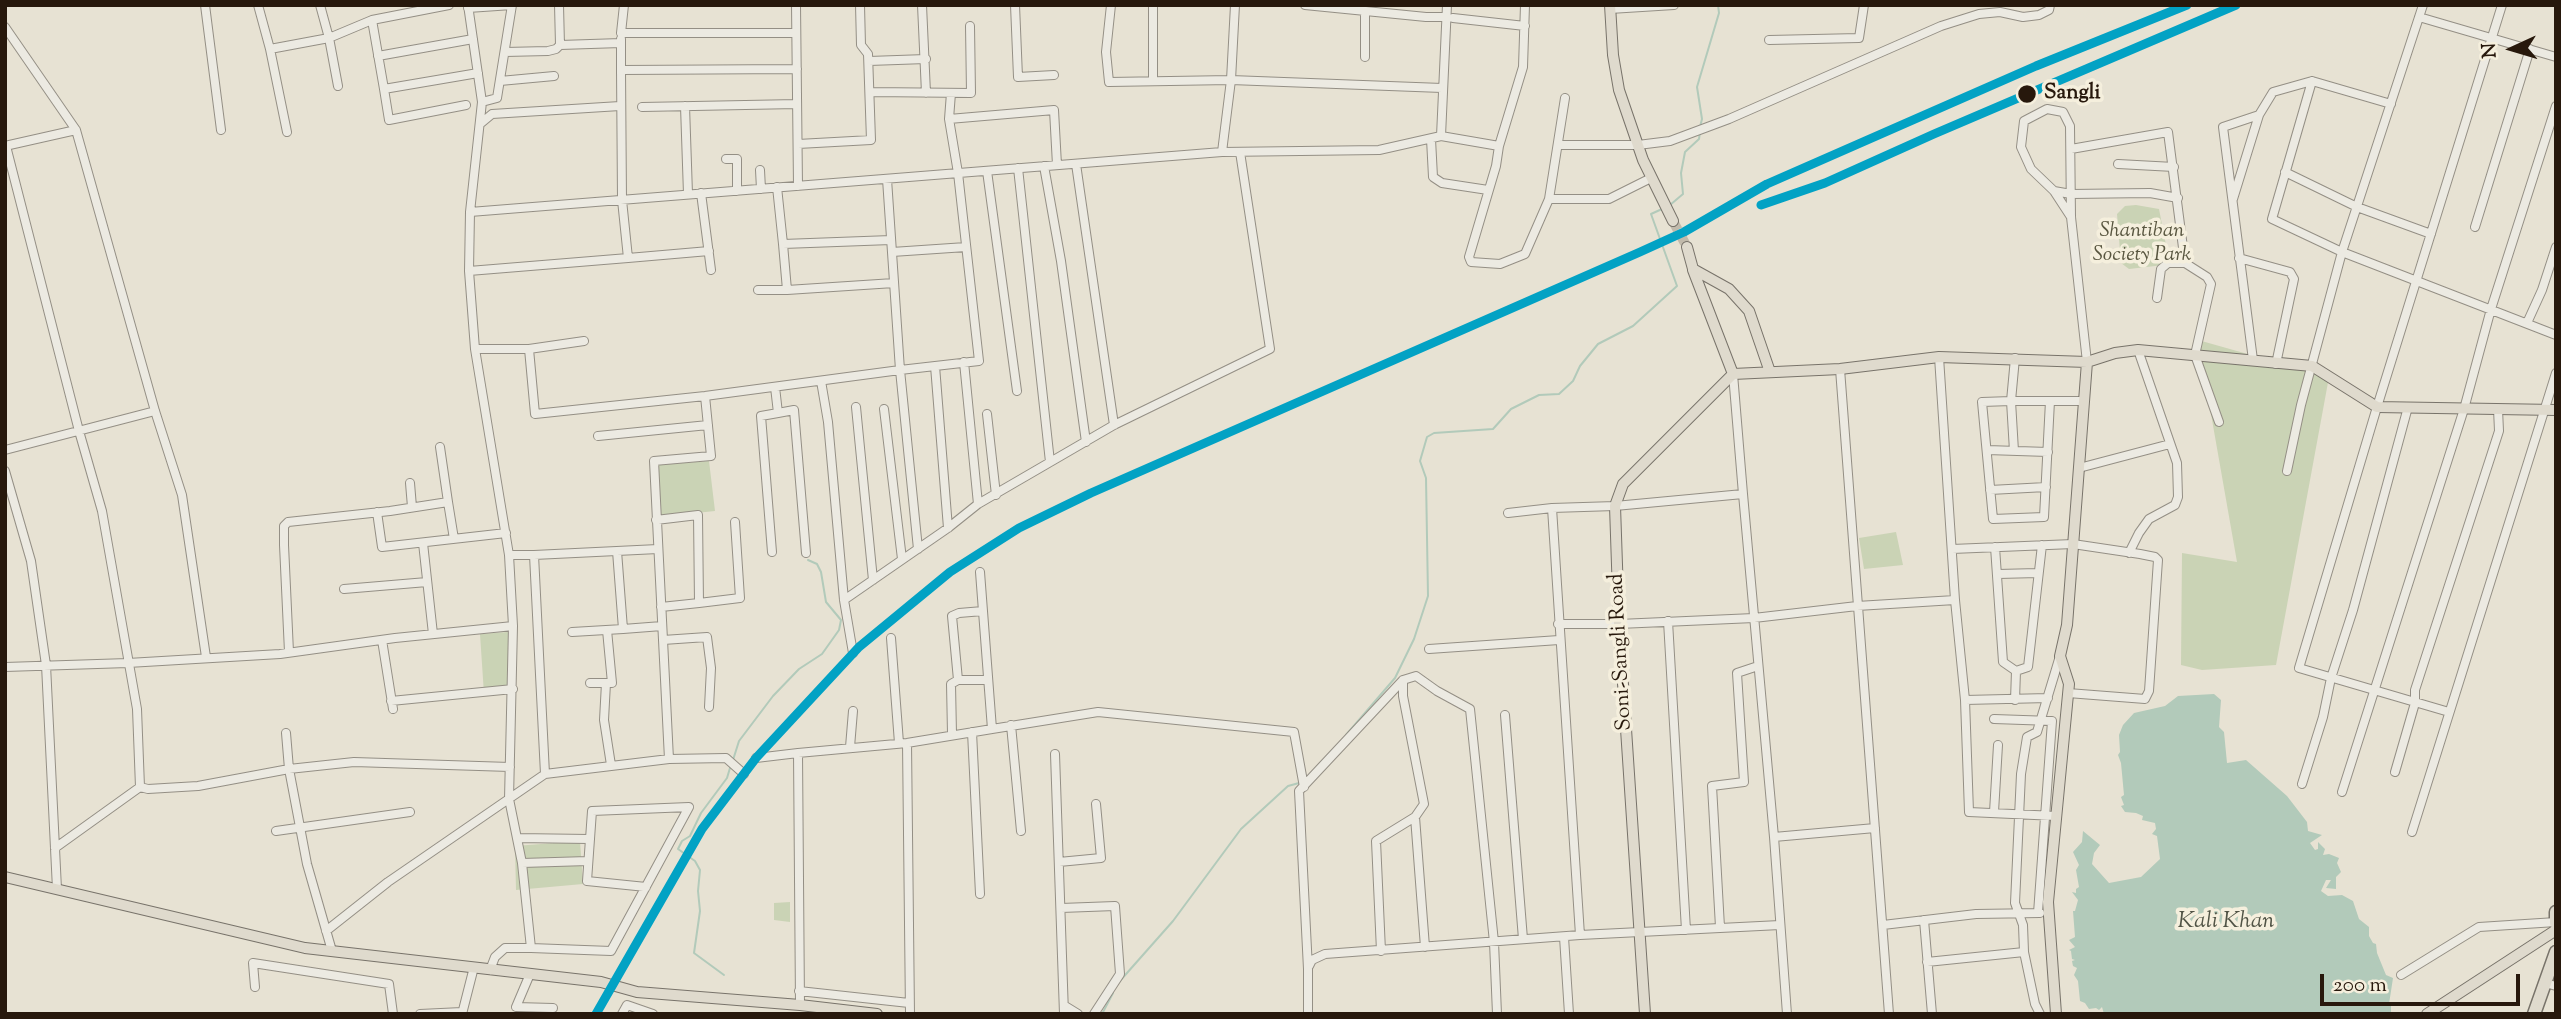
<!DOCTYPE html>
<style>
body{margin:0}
#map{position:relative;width:2561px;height:1019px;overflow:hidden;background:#e7e2d3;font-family:"Sorts Mill Goudy",serif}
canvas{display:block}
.frame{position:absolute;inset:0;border:7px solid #27180c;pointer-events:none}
.north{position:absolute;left:2477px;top:14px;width:70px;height:70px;-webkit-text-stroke:5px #f5efdd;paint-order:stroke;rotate:266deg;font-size:19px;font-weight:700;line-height:28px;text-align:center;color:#27180c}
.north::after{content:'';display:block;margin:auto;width:24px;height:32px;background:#27180c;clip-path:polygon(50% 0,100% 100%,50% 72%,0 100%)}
.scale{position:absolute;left:2320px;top:974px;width:200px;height:32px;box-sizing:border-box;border:4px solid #27180c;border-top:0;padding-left:9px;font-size:21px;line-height:24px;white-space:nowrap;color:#27180c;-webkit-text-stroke:5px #f5efdd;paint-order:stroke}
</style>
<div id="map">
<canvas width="2561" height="1019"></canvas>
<div class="frame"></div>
<div class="north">N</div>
<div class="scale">200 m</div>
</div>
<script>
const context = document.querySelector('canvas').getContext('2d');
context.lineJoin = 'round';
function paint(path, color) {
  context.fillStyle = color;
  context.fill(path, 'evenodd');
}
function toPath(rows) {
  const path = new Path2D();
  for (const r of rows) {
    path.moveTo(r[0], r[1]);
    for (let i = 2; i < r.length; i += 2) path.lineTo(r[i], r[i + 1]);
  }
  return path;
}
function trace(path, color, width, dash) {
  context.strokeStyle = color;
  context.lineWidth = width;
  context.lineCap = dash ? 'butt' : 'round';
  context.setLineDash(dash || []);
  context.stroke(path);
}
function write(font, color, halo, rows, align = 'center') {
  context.font = font + ' "Sorts Mill Goudy",serif';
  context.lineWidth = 7;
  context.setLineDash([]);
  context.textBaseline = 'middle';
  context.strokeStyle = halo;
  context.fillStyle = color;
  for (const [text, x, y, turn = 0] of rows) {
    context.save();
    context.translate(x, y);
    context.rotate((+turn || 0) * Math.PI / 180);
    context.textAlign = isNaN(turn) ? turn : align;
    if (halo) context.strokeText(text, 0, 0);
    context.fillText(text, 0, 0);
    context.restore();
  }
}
const green = toPath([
 [2136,205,2159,209,2166,245,2164,265,2129,269,2121,263,2117,214,2125,206],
 [2198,340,2329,377,2276,665,2202,670,2181,665,2182,553,2237,562],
 [709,461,715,511,658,517,655,465],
 [1896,532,1903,565,1864,569,1859,538],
 [508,632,511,692,484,694,480,634],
 [580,841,583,884,516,890,515,846],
 [790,902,790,922,774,920,774,903]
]);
const water = toPath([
 [2214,694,2221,700,2219,727,2224,732,2227,763,2246,760,2287,796,2307,822,2308,831,2322,835,2310,843,2315,850,2318,849,2318,842,2325,849,2323,855,2329,854,2339,858,2337,863,2341,872,2336,877,2336,889,2326,888,2331,880,2326,880,2321,891,2328,896,2342,895,2353,901,2359,919,2369,927,2369,936,2373,943,2376,944,2377,953,2386,975,2393,978,2389,1004,2391,1006,2391,1014,2104,1014,2102,1007,2099,1010,2096,1008,2089,1009,2085,1003,2080,1001,2078,981,2074,975,2077,968,2073,966,2072,961,2075,960,2072,959,2071,951,2069,950,2075,947,2069,940,2075,937,2073,911,2075,911,2078,900,2072,892,2076,893,2076,889,2079,887,2076,870,2079,865,2073,852,2082,842,2083,831,2100,845,2094,853,2092,864,2109,883,2141,877,2160,859,2157,836,2152,834,2156,829,2155,823,2142,820,2143,816,2136,813,2125,812,2121,806,2124,805,2121,797,2124,795,2121,763,2118,755,2120,752,2119,735,2123,725,2134,713,2165,706,2178,696]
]);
const stream = toPath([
 [1700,127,1702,119,1697,87,1719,13,1718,5],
 [1670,205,1683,194,1681,173,1685,152,1699,139,1700,132],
 [1346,735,1395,678,1414,639,1428,596,1426,478,1420,461,1427,437,1434,433,1493,429,1511,409,1539,395,1559,394,1573,381,1580,366,1598,344,1633,326,1677,286,1651,214,1662,209],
 [733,760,739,741,773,696,799,669,822,654,839,630,841,620,826,602,821,572,817,564,808,560],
 [724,975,694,953,700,911,698,891,700,870,695,861,678,849,682,841,690,836,701,813,727,778,730,768],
 [1119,982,1173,921,1241,829,1288,786,1299,783],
 [1102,1014,1113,993]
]);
const majorTunnel = toPath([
 [1673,221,1687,247]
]);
const minor = toPath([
 [205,5,221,130],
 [258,5,270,49,329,38,320,5],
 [468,5,482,102,470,212,469,271,475,349,509,555,513,626,509,799,522,863,531,948,505,948,495,957,490,970],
 [559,5,560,45],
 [624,5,621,33,796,33],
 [796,5,798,186],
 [922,5,926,93],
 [1015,5,1018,77,1054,75],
 [1111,5,1106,52,1109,82,1231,80,1442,88],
 [1153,5,1153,81],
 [1235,5,1231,80,1222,152,1379,150,1441,136,1499,146],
 [1305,5,1426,17,1446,17],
 [1525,5,1523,67,1499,146,1496,166,1469,257,1471,262,1500,264,1525,254,1549,199],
 [468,8,512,5],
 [1610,9,1674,5],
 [1365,11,1365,57],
 [2419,17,2556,57],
 [1453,18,1525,26],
 [372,20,384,89],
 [5,27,76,130,155,411,182,495,206,657],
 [621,39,621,70],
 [1769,40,1859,38,1864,5],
 [270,49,287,132],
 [505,52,548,51,556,49,560,45,621,43],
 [378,56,473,39],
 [869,61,926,59],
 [500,81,554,76],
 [2312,81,2391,104],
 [338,86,329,38,372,20,449,5],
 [870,92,971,93,970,26],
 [951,93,949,119,1054,110,1057,165],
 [1565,98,1549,199,1609,199,1651,178],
 [482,102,497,98,512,5],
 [466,105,389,120,384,89,478,73],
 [685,106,688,194],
 [642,107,797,104],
 [480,124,492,114,620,106],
 [1441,136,1447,5],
 [1431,139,1433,177,1442,183,1488,190],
 [798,144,871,140,868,54,861,45,860,5],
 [1559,145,1638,145,1670,141,1729,119,1941,26,1979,14,2000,12,2023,17,2039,15,2049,10,2050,5],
 [5,146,76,130],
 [6,146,79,431,102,511,137,709,140,787],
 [2071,149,2168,132,2185,263,2207,277,2211,284,2195,355,2219,422],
 [726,159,737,159,737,191],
 [1076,164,1114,425],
 [2118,164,2174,167],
 [1044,166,1061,261,1086,442],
 [1018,168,1050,462],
 [760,170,761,189],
 [987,171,1017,391],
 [2285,172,2357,207,2431,234],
 [887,179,900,370,979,361,958,173,949,119],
 [777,187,783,244],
 [2054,191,2071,194,2150,193,2178,198],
 [701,193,711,270],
 [2233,199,2259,115],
 [470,212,1222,152],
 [2071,217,2054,191,2031,169,2021,147,2024,121,2047,109,2063,112,2070,126,2071,217,2087,362],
 [2475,227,2530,49],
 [891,240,783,244,787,290,894,283],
 [709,251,628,258,622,200,621,70,797,69],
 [892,252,966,247],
 [2239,258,2290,272,2294,279,2276,364],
 [469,271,628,258],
 [758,290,787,290],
 [2157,298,2161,269,2168,263,2185,263],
 [2527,323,2542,290,2556,247],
 [475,349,529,349,584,341],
 [529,349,535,414,705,396,900,370,918,549],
 [1939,357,1955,600,1965,700,1969,812,2056,816],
 [2253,360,2223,127,2259,115,2273,92,2312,81,2272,219,2342,252,2556,335],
 [964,362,978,504],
 [935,366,948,528],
 [1840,369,1889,1014],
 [821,381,828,422,844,600,853,653],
 [705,396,711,456,654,461,669,759,726,758,744,774],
 [2050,401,2044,517,1993,519,1982,402,2011,401,2083,401],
 [856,407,873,580],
 [884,409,902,559],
 [778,413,794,410,806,553],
 [987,414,996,495],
 [598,436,708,425],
 [440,447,448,502],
 [5,450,155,411],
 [1987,450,2048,452],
 [2014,451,2011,401,2015,358],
 [2079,468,2170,444],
 [5,471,31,561,46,665,57,889],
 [2287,471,2301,405,2342,252,2423,5],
 [410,483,412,507],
 [1990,490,2046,487],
 [1743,494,1774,837,1787,1014],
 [1552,508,1580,935],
 [377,512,382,547,506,533],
 [1508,513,1552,508,1615,506,1743,494,1733,374],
 [656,520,698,515,699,603,740,598,735,522],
 [423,543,433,634],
 [1995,547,2003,662,2016,671,2028,667,2042,545],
 [1952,549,2073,544,2140,554,2155,557,2158,560,2149,691,2145,699,2068,693],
 [617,551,623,629,662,626],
 [772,552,761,416,778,413,775,387],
 [2129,553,2139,533,2149,519,2175,505,2178,497,2177,463,2138,350],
 [509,555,534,555,545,774],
 [534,555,658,549],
 [1998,574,2038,573],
 [344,589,427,582],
 [844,600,948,528,978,504,1114,425,1270,349,1240,152],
 [661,607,699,603],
 [1668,621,1686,930],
 [1558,624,1619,624,1754,618,1857,606,1955,600],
 [572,632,623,629],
 [891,638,899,743],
 [382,640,393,709],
 [663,640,707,637,711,668,709,707],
 [1429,649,1559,640],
 [289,652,284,545,284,526,288,522,390,511,448,502,454,539],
 [5,667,128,663,280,654,395,638,513,626],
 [958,680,952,616,959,613,983,611],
 [1403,680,1403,696,1424,804,1415,817,1425,947],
 [590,683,612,683,607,630],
 [606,683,604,720,611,765],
 [1965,700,2048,698],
 [2015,700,2016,671],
 [391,701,513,689],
 [2449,712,2299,668,2377,407,2502,5],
 [1505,715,1523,939],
 [1994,719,2052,721,2038,913],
 [1011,725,1021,831],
 [992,729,1098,712,1294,732,1304,787],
 [972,732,980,894],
 [286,733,289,769,307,864,332,951],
 [952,734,951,684,958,680,988,680],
 [907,743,910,1014],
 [850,747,853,711],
 [1055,754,1064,1014],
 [756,758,798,753],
 [2395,772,2415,703,2415,690,2499,431,2498,409],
 [2302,784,2323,717,2331,678,2353,610,2408,407],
 [2342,792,2464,409,2491,309,2556,106],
 [1994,812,1998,745],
 [276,831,410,812],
 [2412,832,2556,373],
 [1774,837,1875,828],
 [517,838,589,839],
 [55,848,140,787,148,789,198,786,289,769,354,762,510,767],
 [1059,862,1101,858,1096,804],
 [522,863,588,861],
 [1061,908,1115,906,1120,974,1094,1014],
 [1924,920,1932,1014],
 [1883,925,1976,914,2040,913],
 [1720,927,1712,786,1744,782,1737,673,1758,666],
 [326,931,388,882,545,774,669,759],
 [1564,937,1569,1014],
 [531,948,611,951,689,807,592,811,587,881,646,887],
 [1381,951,1376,841,1415,817],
 [1927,962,2024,952],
 [1309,966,1312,960,1325,954,1580,935,1780,925],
 [530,974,516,1007,553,1008],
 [2401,975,2479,927,2556,922],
 [2545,983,2556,986],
 [255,987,253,963,389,984,393,1014],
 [799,991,909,1003],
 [800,1005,798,753,907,743,992,729,980,572],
 [1065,1006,1078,1014],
 [420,1014,462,1012],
 [462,1014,474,967],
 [622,1014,627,1005,653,1014],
 [1308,1014,1308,969,1299,791,1403,680,1416,676,1437,691,1470,709,1494,942,1497,1014],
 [2040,1014,2035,1004,2024,952,2023,925,2015,903,2021,774,2027,737,2037,732,2060,656]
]);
const major = toPath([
 [1610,5,1613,55,1619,90,1643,160,1673,221],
 [1687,247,1693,269,1729,289,1749,311,1770,372],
 [1693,270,1733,374],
 [5,877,305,948,601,982,637,992,800,1005,877,1014],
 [1645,1014,1619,624,1615,506,1623,484,1733,374,1840,369,1939,357,2087,362],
 [2056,1014,2048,902,2069,684,2060,656,2067,625,2087,362,2115,353,2138,350,2312,366,2377,407,2556,410],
 [2427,1014,2556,930]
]);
const highway = toPath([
 [2556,912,2556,923],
 [2534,1014,2556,952]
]);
const rail1 = toPath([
 [1761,205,1825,183,1934,134,2236,5],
 [596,1014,702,829,756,758,859,647,950,572,1019,528,1091,493,1640,252,1684,232,1767,184,2036,66,2187,5]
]);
const markers = [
 [2027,94,10,"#27180c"]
];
const stopNames = [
 ["Sangli",2044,94]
];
const parkNames = [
 ["Shantiban",2142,232],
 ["Society Park",2142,256]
];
const streetNames = [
 ["Soni-Sangli Road",1622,652,-93]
];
const waterNames = [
 ["Kali Khan",2226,923]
];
paint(green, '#cad3b5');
paint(water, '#b2caba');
trace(stream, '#b2caba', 2);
trace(majorTunnel, '#c1baab', 10, [10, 5]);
trace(minor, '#948f85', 10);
trace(major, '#78736a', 12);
trace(highway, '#78736a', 15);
trace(minor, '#eceae2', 8);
trace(major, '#dfdacd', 10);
trace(highway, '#dfdacd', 12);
trace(rail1, '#02a2c4', 9);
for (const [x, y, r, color] of markers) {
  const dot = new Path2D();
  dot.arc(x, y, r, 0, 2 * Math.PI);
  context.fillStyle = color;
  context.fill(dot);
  trace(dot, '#f5efdd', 2.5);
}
write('bold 21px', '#27180c', '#f5efdd', stopNames, 'left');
write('italic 21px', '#58553f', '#f5efdd', parkNames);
write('21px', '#27180c', '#f5efdd', streetNames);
write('italic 23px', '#505345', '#f5efdd', waterNames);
</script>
